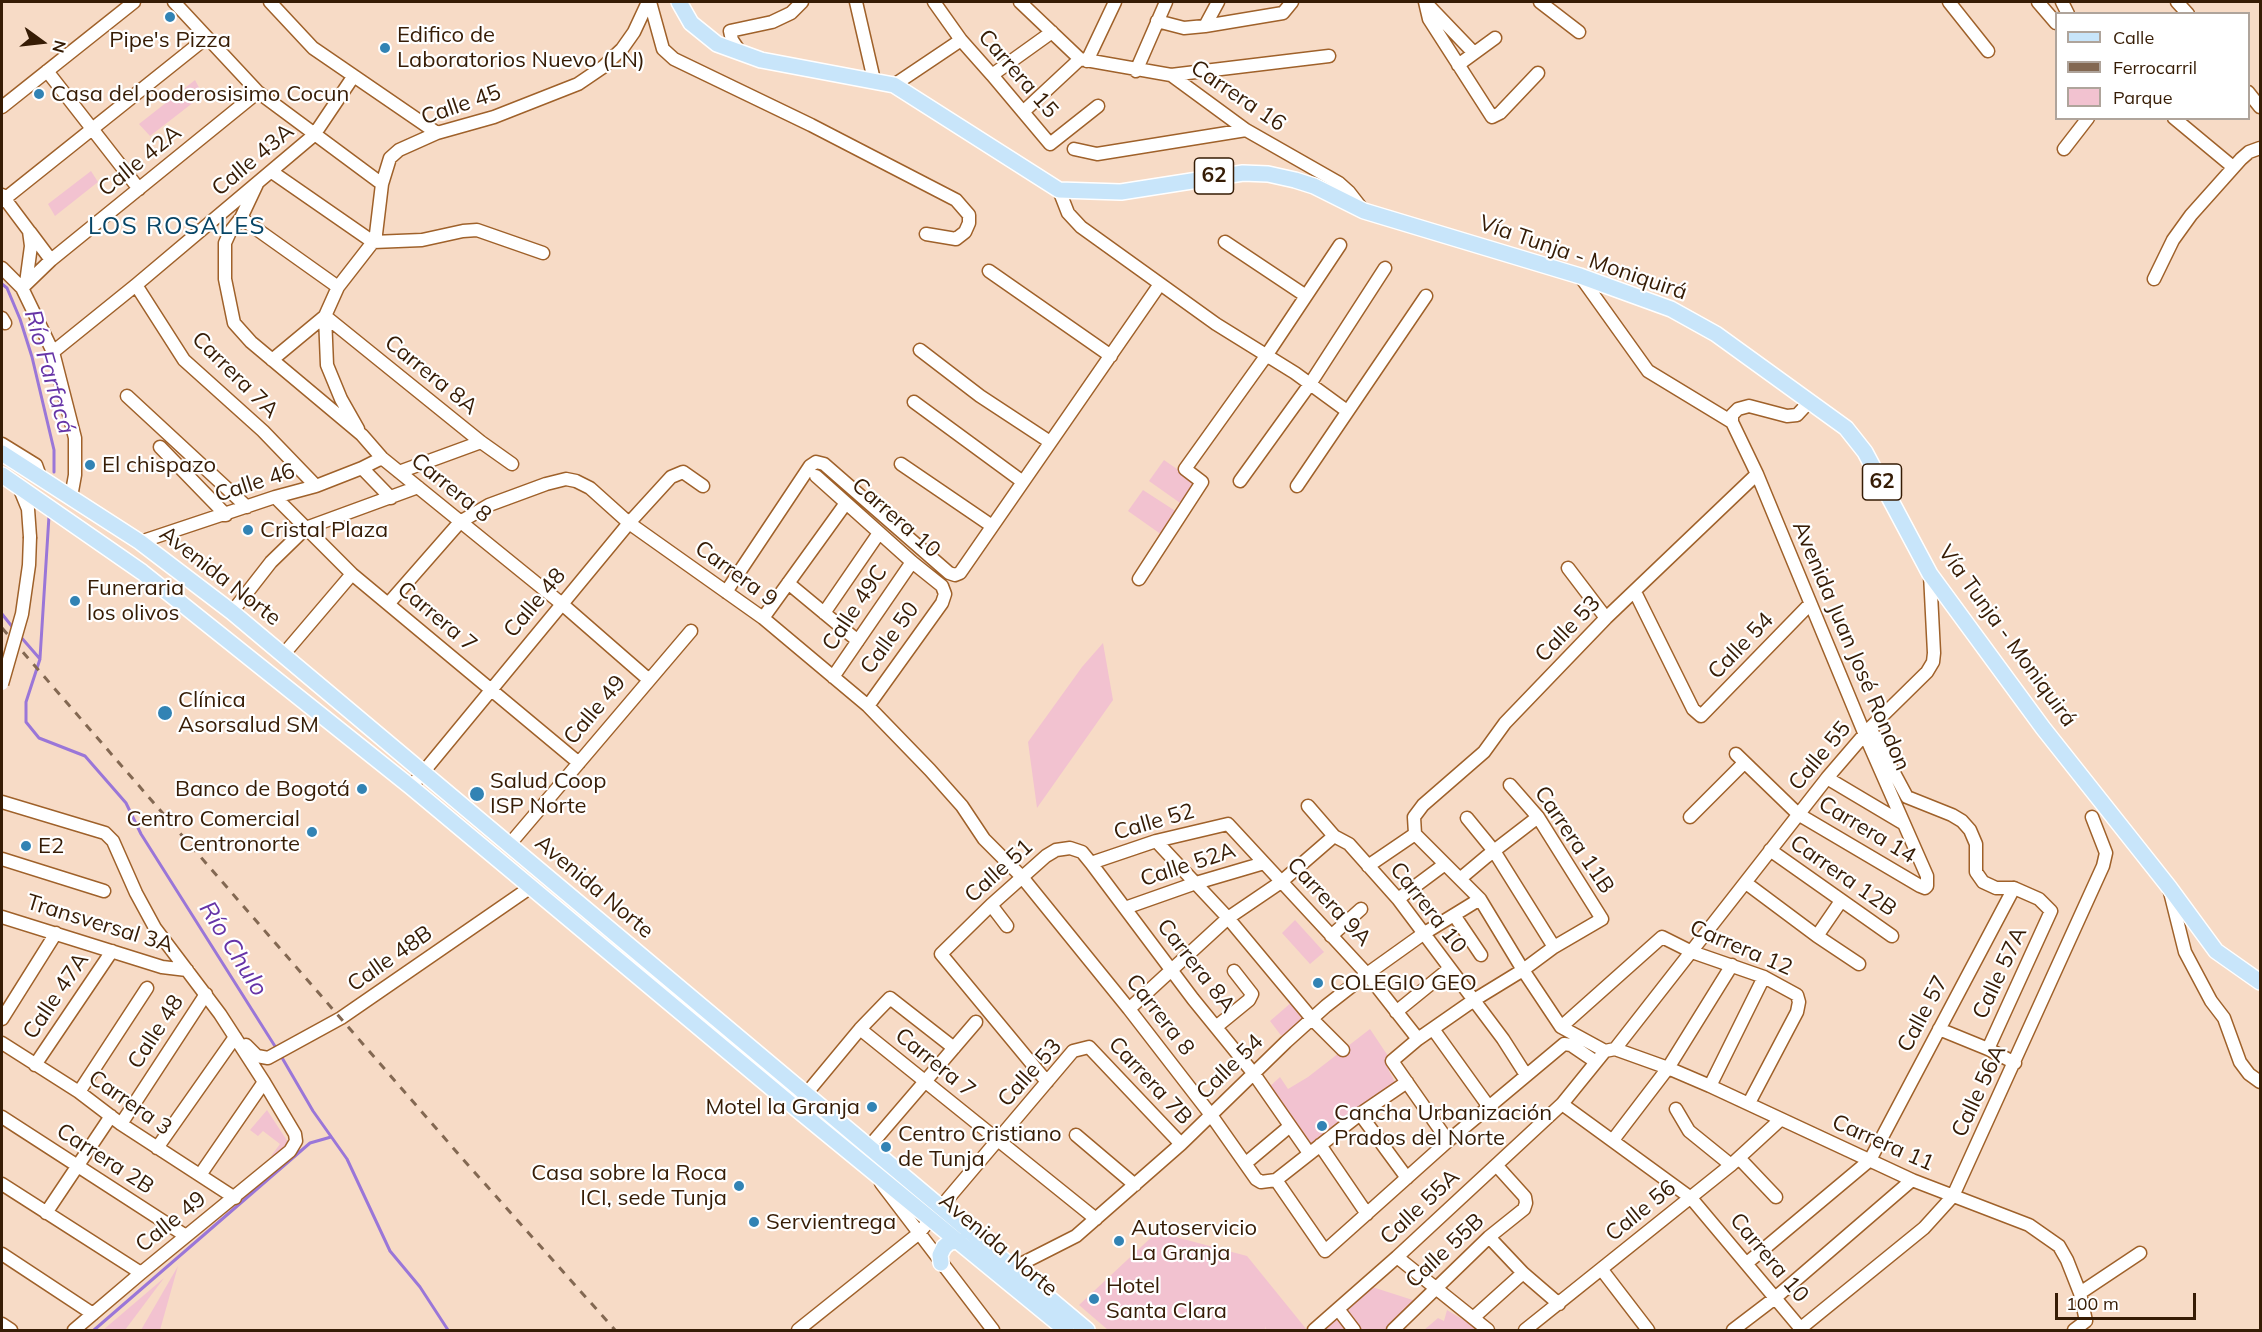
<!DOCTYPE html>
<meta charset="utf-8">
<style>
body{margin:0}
#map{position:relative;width:2262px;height:1332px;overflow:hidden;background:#f7dbc6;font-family:Mulish,sans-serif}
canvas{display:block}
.frame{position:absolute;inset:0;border:3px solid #361c05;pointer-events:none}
.legend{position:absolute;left:2055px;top:12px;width:195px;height:108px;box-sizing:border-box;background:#fff;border:2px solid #afa49b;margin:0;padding:8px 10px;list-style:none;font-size:18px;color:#361c05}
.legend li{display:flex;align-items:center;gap:12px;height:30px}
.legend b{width:30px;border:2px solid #afa49b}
.north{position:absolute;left:12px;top:12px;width:60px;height:60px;-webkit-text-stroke:4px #fff;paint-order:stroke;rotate:105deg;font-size:16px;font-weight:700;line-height:24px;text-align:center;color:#361c05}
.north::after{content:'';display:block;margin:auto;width:21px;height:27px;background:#361c05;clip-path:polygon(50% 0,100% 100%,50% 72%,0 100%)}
.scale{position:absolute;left:2055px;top:1293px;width:141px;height:27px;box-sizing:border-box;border:3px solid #361c05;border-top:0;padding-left:8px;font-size:18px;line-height:21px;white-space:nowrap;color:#361c05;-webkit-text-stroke:4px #fff;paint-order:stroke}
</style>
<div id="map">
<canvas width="2262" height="1332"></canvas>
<div class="frame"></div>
<ul class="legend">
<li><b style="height:8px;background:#c8e5fa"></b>Calle</li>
<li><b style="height:8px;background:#836852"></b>Ferrocarril</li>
<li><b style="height:16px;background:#f2c2d0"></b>Parque</li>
</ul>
<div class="north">N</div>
<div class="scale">100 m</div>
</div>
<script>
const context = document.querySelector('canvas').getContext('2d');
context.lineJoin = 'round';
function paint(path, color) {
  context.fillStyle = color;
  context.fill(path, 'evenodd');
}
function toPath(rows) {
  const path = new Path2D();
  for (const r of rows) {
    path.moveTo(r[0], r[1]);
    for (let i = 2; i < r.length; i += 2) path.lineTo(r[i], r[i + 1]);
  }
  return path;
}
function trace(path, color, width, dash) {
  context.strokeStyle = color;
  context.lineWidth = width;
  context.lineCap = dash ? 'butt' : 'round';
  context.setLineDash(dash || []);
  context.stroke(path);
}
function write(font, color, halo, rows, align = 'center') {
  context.font = font + ' Mulish,sans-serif';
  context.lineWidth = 4.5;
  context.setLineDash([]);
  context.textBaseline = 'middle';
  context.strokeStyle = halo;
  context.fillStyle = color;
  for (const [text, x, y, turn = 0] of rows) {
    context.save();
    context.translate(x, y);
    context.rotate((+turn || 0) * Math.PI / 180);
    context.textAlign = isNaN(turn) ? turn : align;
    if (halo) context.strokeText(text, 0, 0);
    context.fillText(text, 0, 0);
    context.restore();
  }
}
const green = toPath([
 [195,80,203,95,150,136,139,124],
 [91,171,98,182,55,216,48,204],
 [1164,460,1197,483,1183,505,1149,481],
 [1143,490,1177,512,1162,535,1128,511],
 [1103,643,1113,700,1037,808,1028,742,1082,667],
 [1295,920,1324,952,1310,964,1282,933],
 [1300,995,1313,1020,1286,1042,1270,1021],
 [1370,1029,1394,1065,1388,1069,1396,1084,1309,1147,1267,1089,1280,1077,1288,1089,1308,1077],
 [267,1110,288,1142,286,1147,274,1157,271,1156,280,1144,263,1131,258,1136,250,1130],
 [1157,1232,1247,1256,1307,1330,1266,1330,1266,1326,1265,1330,1108,1330,1079,1305],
 [178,1266,160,1330,141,1330],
 [164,1278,125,1330,103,1330],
 [1366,1285,1422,1303,1396,1330,1322,1330],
 [1447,1310,1480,1330,1424,1330,1438,1318,1444,1321]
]);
const stream = toPath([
 [2,284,7,288,20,319,32,357,54,450,54,472],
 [2,614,14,629],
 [20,636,40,659,26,702,26,722,39,738,85,756,126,803,141,834,278,1051],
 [40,658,49,516],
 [281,1056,313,1111,347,1159,390,1251,420,1287,448,1330],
 [94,1330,310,1143,331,1137]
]);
const minor = toPath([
 [174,2,258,92,382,184],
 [270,2,313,48,437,133],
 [650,2,663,49,674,59,811,125,956,200,969,215,969,223,965,232,956,239,926,234],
 [856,2,874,80],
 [934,2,961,40,992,75,1050,144,1098,106],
 [1020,2,1080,59,1171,75,1246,130,1339,183,1349,192,1363,210],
 [1425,2,1429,19,1492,117,1500,113,1538,73],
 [1540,2,1579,32],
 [1949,2,1988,51],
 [2038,2,2056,23],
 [2062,2,2068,14],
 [2177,2,2188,14],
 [1427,4,1473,52],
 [1157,21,1184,28,1205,26,1283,13,1292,2],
 [1205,26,1218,2],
 [740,52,732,40,730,31,772,22,791,13,802,2],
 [1087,61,1115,2],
 [1458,65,1495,38],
 [47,71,139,189],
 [1136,71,1166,2],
 [992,75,1052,32],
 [1171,75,1329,56],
 [894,85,961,40],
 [2248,92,2260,107],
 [2,107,134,2],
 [1023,112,1080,59],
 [2174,118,2233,167],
 [1074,149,1097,154,1246,130],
 [2064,149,2088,118],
 [272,172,373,242,422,240,463,231,477,230,543,253],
 [257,184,241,218,230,232,225,243,225,279,234,323,251,342,362,435,382,458,562,604,648,679],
 [1059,190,1068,213,1081,227,1216,324,1295,373,1347,411],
 [2,195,29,231,31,246,26,283],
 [2,201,206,38],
 [241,218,338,287],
 [30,232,51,260],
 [1225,242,1306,296],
 [2,268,22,288,53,352,75,438,75,475,71,497],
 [989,271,1111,356],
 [1580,276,1648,371,1732,422],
 [2154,279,2173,240,2191,215,2241,159,2249,152,2260,148],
 [136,285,184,360,263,431,316,486],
 [22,288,51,260,258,92],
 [325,316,481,442,512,464],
 [2,318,5,323],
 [920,350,980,396,1050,442],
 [53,352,136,285,314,135,353,77],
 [272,360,325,316],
 [127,396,247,507],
 [914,402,1023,482],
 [1732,422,1757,474,1865,735,1927,876,1927,886,1925,888,1920,886,1798,814,1736,754],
 [1732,422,1732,415,1738,409,1749,406,1787,416,1797,415,1810,401],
 [358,429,341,399,327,365,325,316,338,287,373,242,376,234,382,184,390,158,399,150,437,133,494,117,578,84,603,67,622,49,634,32,648,2],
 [2,444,36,465,41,479],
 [160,447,226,515],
 [901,464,992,526],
 [362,468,391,498],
 [399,472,481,442],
 [816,476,912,562,942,586,945,594,942,603,868,706],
 [1240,481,1310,384,1385,268],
 [1297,486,1426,296],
 [19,487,28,509,30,537],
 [275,497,352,574,579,763],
 [140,542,275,497,316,486,362,468,382,458],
 [1568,568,1606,618],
 [1139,579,1202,482,1185,469,1266,356,1340,245],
 [788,583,858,641],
 [726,592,810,466,816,462,824,464,949,573,955,575,960,573,1160,284],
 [1635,592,1693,709,1701,716,1810,604],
 [389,603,460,522,489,505,546,484,566,479,576,481,590,488,629,523,763,618,868,706,930,770,962,806,984,839,1022,877,1129,1009,1211,1115,1256,1179,1261,1182,1276,1180,1360,1114,1407,1082],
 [232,612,271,562,306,528,418,487],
 [824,613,879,533],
 [763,618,846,503],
 [283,655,352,574],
 [833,677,912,562],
 [1870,728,1907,797,1952,815,1962,821,1970,830,1976,844,1976,872,1983,882,1996,888,2014,888,2039,899,2051,911,1988,1049],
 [1827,778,1901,822],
 [411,787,629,523,671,477,683,472,703,486],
 [2,802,105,833,113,841,136,893,155,928,220,1014,264,1082,295,1134,296,1141,290,1151,141,1273,74,1330],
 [1308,806,1334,836,1349,844,1398,899,1503,1039,1526,1075],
 [1690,817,1744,763],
 [1467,818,1494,851,1554,947],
 [1156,841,1228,918,1313,1020,1343,1050],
 [509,845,691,631],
 [1770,850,1892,936],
 [2,859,104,891],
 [1091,863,1156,841,1228,824,1367,974,1418,1039],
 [1368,866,1415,834],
 [1461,878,1486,857,1538,817],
 [1746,883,1817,936,1859,964],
 [2170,892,2185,952,2211,1001,2224,1018,2240,1062,2249,1074,2260,1082],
 [1398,899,1445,864],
 [991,905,1007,926],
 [1125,908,1196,883,1264,863],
 [1454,915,1481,955],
 [2,917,162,967,187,970],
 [1331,936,1361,909],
 [1817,936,1841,901],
 [1129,1009,1228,918,1281,882,1334,836],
 [1396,1012,1449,969],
 [2,1019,56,933],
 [1216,1027,1249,1000,1252,994,1234,971],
 [1561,1027,1662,937,1692,952,1764,977,1797,995,1799,1002,1797,1012,1749,1103],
 [860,1029,1096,1219],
 [1433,1029,1489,1107],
 [1939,1029,1988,1049,2015,1063],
 [2,1043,79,1092,121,1124,235,1198],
 [246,1045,257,1056,268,1058,341,1018,531,887],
 [1615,1049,1668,1068,1710,1086,1912,1180,2029,1225,2059,1246,2067,1260,2080,1293,2086,1321,2074,1330],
 [1605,1051,1561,1027,1523,970,1480,899,1415,834,1414,817,1423,805,1484,752,1505,723,1606,618,1757,474],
 [35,1065,112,951],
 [1047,1082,941,954,991,905,1046,856,1056,850,1070,848,1082,852,1091,863,1193,999,1254,1074,1309,1153],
 [1710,1086,1764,977],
 [79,1092,147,988],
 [806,1094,860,1029,890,998,954,1048],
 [1562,1104,1691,1198,1802,1330],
 [1676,1109,1689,1131,1731,1165],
 [1360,1114,1407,1178],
 [2,1117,186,1236],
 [121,1124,206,994],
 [1076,1135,1135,1185],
 [1613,1140,1668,1068,1732,965],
 [1448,1141,1392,1061,1418,1039,1474,1000,1523,970,1554,947,1602,919,1538,817,1510,785],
 [1320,1145,1367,1214],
 [157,1148,235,1037],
 [868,1148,976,1022],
 [1739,1158,1776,1197],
 [1246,1163,1290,1126],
 [200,1175,264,1082],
 [1276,1180,1325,1251,1448,1141,1564,1044,1571,1045,1596,1062],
 [881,1183,993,1330],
 [2,1184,141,1273],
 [46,1213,111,1116],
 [1489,1237,1523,1273,1559,1304],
 [2,1254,93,1314],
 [1397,1257,1488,1330],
 [1747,1263,1870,1160,2014,888],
 [1013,1268,1076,1236,1181,1144,1286,1042,1326,1006,1367,974,1423,934,1480,899],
 [1602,1270,1648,1330],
 [2080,1293,2140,1253],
 [1338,1309,1354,1330],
 [1473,1318,1523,1273],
 [2,1324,11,1330],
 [1801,1328,1924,1228,1953,1196,2103,866,2106,853,2092,817],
 [798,1330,918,1234,1073,1051,1089,1047,1181,1144],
 [1314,1330,1397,1257,1562,1104,1605,1051,1615,1049,1827,778,1870,728,1927,672,1933,662,1934,653,1930,574],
 [1393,1330,1489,1237,1524,1209,1526,1203,1525,1197,1497,1166],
 [1525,1330,1731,1165,1780,1120],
 [1733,1330,1775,1298,1912,1180]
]);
const major = toPath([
 [679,2,691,23,717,44,761,60,894,85,1059,190,1121,192,1243,173,1268,174,1295,180,1314,186,1364,211,1580,276,1671,309,1716,334,1846,428,1865,452,1930,574,2043,728,2169,887,2216,951,2260,982],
 [2,453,140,542,232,612,1087,1330],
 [2,475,142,572,411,787,799,1111,1066,1330],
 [941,1263,940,1255,944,1247,950,1242,959,1241]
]);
const rail = toPath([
 [2,628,461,1157,615,1330]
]);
const minorBridge = toPath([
 [2,684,22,614,29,565,30,537]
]);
const markers = [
 [170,17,6,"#3283b4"],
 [385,48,6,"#3283b4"],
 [39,94,6,"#3283b4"],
 [90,465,6,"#3283b4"],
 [248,530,6,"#3283b4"],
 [75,601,6,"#3283b4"],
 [165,713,8,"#3283b4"],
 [362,789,6,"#3283b4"],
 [477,794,8,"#3283b4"],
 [312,832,6,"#3283b4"],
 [26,846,6,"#3283b4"],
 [1318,983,6,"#3283b4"],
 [872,1107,6,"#3283b4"],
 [1322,1126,6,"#3283b4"],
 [886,1147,6,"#3283b4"],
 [739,1186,6,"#3283b4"],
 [754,1222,6,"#3283b4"],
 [1119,1241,6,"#3283b4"],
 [1094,1299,6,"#3283b4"]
];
const shields = [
 [1214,176,39],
 [1882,482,39]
];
const shieldNames = [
 ["62",1214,176],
 ["62",1882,482]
];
const poiNames = [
 ["Edifico de",397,35],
 ["Laboratorios Nuevo (LN)",397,60],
 ["Pipe's Pizza",170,40,"center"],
 ["Casa del poderosisimo Cocun",51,94],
 ["El chispazo",102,465],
 ["Cristal Plaza",260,530],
 ["Funeraria",87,588],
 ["los olivos",87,613],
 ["Clínica",178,700],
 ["Asorsalud SM",178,725],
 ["Salud Coop",490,781],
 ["ISP Norte",490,806],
 ["Banco de Bogotá",350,789,"right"],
 ["Centro Comercial",300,819,"right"],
 ["Centronorte",300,844,"right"],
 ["E2",38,846],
 ["COLEGIO GEO",1330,983],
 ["Motel la Granja",860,1107,"right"],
 ["Cancha Urbanización",1334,1113],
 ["Prados del Norte",1334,1138],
 ["Centro Cristiano",898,1134],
 ["de Tunja",898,1159],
 ["Casa sobre la Roca",727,1173,"right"],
 ["ICI, sede Tunja",727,1198,"right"],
 ["Servientrega",766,1222],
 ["Autoservicio",1131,1228],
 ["La Granja",1131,1253],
 ["Hotel",1106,1286],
 ["Santa Clara",1106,1311]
];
const streetNames = [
 ["Carrera 15",1018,74,49],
 ["Carrera 16",1238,96,34],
 ["Calle 45",461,105,-19],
 ["Calle 43A",253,160,-40],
 ["Calle 42A",140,161,-39],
 ["Vía Tunja - Moniquirá",1583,258,19],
 ["Carrera 7A",235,375,45],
 ["Carrera 8A",431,375,39],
 ["Calle 46",255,483,-18],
 ["Carrera 8",451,488,39],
 ["Carrera 10",896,518,41],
 ["Carrera 9",736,574,36],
 ["Avenida Norte",220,576,38],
 ["Calle 48",535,603,-50],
 ["Calle 49C",855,608,-56],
 ["Carrera 7",437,617,40],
 ["Calle 53",1568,629,-46],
 ["Vía Tunja - Moniquirá",2007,636,54],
 ["Calle 50",890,638,-54],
 ["Calle 54",1741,646,-46],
 ["Avenida Juan José Rondon",1851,646,67],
 ["Calle 49",595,710,-50],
 ["Calle 55",1820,756,-50],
 ["Calle 52",1154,822,-16],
 ["Carrera 14",1867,830,31],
 ["Carrera 11B",1574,840,56],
 ["Calle 52A",1188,865,-18],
 ["Calle 51",999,871,-42],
 ["Carrera 12B",1843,876,35],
 ["Avenida Norte",594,887,40],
 ["Carrera 9A",1329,902,47],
 ["Carrera 10",1428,908,52],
 ["Transversal 3A",100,924,17],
 ["Carrera 12",1741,948,23],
 ["Calle 48B",390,959,-35],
 ["Carrera 8A",1196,966,52],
 ["Calle 57A",2000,973,-65],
 ["Calle 47A",56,996,-56],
 ["Calle 57",1923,1014,-62],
 ["Carrera 8",1160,1015,52],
 ["Calle 48",156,1032,-57],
 ["Carrera 7",935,1063,39],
 ["Calle 54",1230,1067,-44],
 ["Calle 53",1030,1073,-48],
 ["Carrera 7B",1150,1081,47],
 ["Calle 56A",1979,1091,-65],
 ["Carrera 3",130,1103,35],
 ["Carrera 11",1883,1143,24],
 ["Carrera 2B",105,1159,33],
 ["Calle 55A",1420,1207,-43],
 ["Calle 56",1641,1211,-39],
 ["Calle 49",171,1222,-39],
 ["Avenida Norte",998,1245,40],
 ["Calle 55B",1445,1251,-43],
 ["Carrera 10",1769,1258,50]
];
const neighbourhoodNames = [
 ["LOS ROSALES",177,227]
];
const waterNames = [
 ["Río Farfacá",49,372,74],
 ["Río Chulo",233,949,58]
];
paint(green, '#f2c2d0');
trace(stream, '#9a76d8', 3);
trace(minor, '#9f612a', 15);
trace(major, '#fff', 18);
trace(minor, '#fff', 12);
trace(major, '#c8e5fa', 15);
trace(rail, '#836852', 3, [8, 8]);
trace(minorBridge, '#9f612a', 15, []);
trace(minorBridge, '#fff', 12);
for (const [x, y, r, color] of markers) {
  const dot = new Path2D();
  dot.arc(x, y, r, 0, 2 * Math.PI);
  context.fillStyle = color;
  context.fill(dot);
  trace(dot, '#fff', 2);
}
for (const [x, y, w] of shields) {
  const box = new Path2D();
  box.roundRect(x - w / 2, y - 18, w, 36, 4.5);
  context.fillStyle = '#fff';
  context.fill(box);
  trace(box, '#361c05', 1.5);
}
write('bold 21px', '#361c05', null, shieldNames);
write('22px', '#361c05', '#fff', poiNames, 'left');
write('22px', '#361c05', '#fff', streetNames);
context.letterSpacing = '1.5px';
write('24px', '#074566', '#fff', neighbourhoodNames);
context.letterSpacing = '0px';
write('italic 24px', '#6634a7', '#fff', waterNames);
</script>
